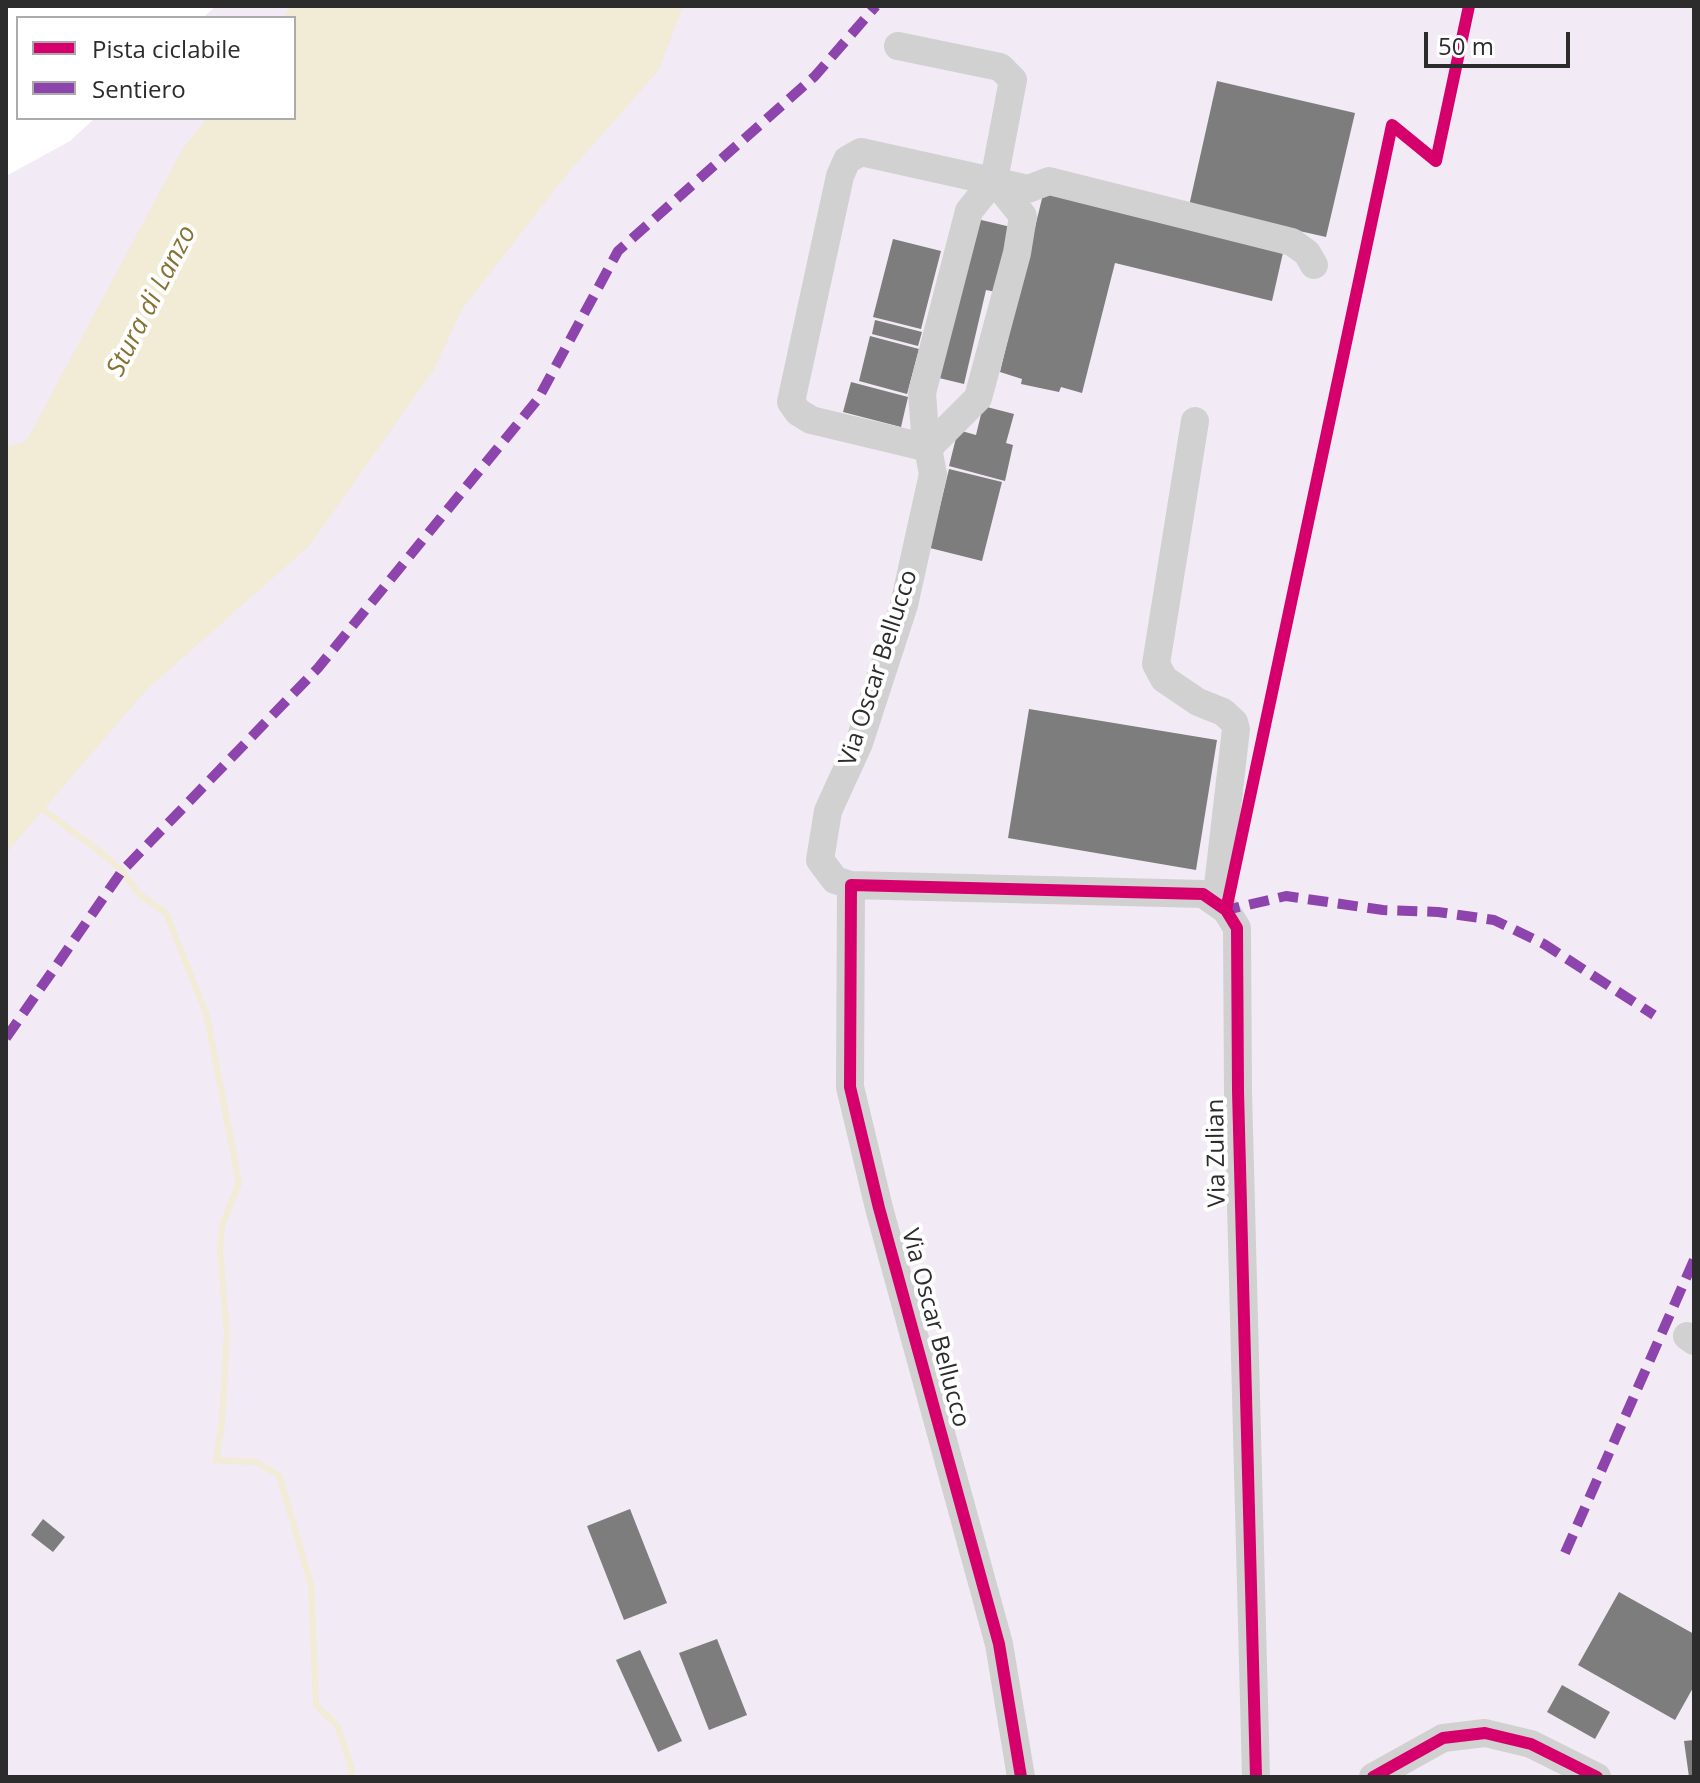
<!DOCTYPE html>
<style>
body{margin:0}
#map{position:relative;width:1700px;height:1783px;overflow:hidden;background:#fff;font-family:"Open Sans",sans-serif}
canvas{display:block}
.frame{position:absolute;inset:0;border:8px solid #2c2c2c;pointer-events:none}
.legend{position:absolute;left:16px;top:16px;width:280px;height:104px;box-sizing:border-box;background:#fff;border:2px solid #ababab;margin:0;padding:10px 14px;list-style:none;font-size:24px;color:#2c2c2c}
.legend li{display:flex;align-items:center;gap:16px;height:40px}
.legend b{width:40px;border:2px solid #ababab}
.scale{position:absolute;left:1424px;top:32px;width:146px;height:36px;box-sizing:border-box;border:4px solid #2c2c2c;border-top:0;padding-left:10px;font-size:24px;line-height:28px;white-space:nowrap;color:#2c2c2c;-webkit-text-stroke:6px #fff;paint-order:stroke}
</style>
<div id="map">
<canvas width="1700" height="1783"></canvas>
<div class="frame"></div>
<ul class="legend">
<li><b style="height:10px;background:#d6006c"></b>Pista ciclabile</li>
<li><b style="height:10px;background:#8e44ad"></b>Sentiero</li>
</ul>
<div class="scale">50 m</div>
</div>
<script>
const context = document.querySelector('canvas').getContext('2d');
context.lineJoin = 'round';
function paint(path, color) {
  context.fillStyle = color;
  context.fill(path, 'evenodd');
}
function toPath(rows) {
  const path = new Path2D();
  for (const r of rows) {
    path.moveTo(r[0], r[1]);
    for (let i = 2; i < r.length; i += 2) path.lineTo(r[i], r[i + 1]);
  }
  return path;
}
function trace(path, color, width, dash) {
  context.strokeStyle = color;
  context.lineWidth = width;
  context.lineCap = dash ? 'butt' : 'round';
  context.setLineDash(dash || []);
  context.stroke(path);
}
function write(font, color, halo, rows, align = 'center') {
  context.font = font + ' "Open Sans",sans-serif';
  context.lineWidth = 8;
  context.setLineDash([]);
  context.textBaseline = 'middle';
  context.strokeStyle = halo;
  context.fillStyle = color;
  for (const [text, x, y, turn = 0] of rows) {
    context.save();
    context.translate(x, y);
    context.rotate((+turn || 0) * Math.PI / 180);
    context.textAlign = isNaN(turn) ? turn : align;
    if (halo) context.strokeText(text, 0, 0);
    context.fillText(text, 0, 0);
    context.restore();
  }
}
const green = toPath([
 [216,6,1694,6,1694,1777,6,1777,6,176,70,141,95,118,294,118,294,18,203,18]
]);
const water = toPath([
 [292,6,683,6,658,71,566,175,462,309,434,369,309,546,147,689,6,853,6,448,27,440,182,150,207,118,294,118,294,18,283,18]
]);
const stream = toPath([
 [36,804,104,855,122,871,138,893,166,913,207,1016,239,1183,222,1226,220,1251,227,1332,222,1423,216,1460,256,1462,279,1475,311,1585,316,1705,337,1725,352,1770,350,1777]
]);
const building = toPath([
 [1217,81,1355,113,1326,237,1189,206],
 [1045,186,1285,244,1272,301,1115,263,1082,393,1061,387,1059,392,1021,384,1022,379,1000,372],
 [977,219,1011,227,996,292,986,290,964,384,939,378],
 [893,239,941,251,921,329,873,317],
 [875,320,922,332,918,346,872,334],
 [870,336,919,349,907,394,859,381],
 [851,382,908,397,901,427,843,412],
 [983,406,1014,414,1006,443,1013,445,1005,481,949,466,958,430,976,435],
 [949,469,1002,482,982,561,930,548],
 [1029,709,1217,740,1196,870,1008,838],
 [630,1509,667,1603,624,1620,587,1526],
 [43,1519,65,1537,53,1552,31,1535],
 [1619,1592,1694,1634,1694,1686,1675,1720,1578,1665],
 [717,1639,747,1715,709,1730,679,1653],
 [640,1650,682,1741,658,1752,616,1660],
 [1562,1685,1610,1712,1595,1739,1547,1712],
 [1694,1740,1694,1777,1689,1777,1684,1741]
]);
const minor = toPath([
 [898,46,1000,67,1013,80,994,180,969,211,922,393,925,432,933,474,904,605,859,743,828,811,820,860,835,880,851,885,1203,894,1226,910,1237,928,1238,1091,1256,1777],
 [1195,421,1156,664,1164,679,1198,702,1223,712,1234,722,1236,729,1216,903],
 [928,448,811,420,798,412,791,402,840,176,847,160,861,152,1028,189,1049,181,1292,242,1307,253,1314,265],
 [928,448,978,398,1017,253,1023,216,994,180],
 [851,885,850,1087,879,1208,999,1644,1021,1777],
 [1687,1336,1694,1341],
 [1373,1777,1443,1738,1485,1733,1531,1744,1597,1777]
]);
const quiet = toPath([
 [1227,904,1226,910,1286,896,1383,910,1438,912,1494,920,1544,944,1654,1015],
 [6,1038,122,871,318,668,538,399,618,251,815,76,876,6],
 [1565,1553,1694,1260]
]);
const cycleway = toPath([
 [1226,910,1392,125,1436,161,1469,6],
 [1021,1777,999,1644,879,1208,850,1087,851,885,1203,894,1226,910,1237,928,1238,1091,1256,1777],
 [1373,1777,1443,1738,1485,1733,1531,1744,1597,1777]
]);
const streetNames = [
 ["Via Oscar Bellucco",879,668,-72],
 ["Via Zulian",1217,1153,-91],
 ["Via Oscar Bellucco",935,1328,75]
];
const waterNames = [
 ["Stura di Lanzo",152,301,-63]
];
paint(green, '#f2eaf4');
paint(water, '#f2ebd5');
trace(stream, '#f2ebd5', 6);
paint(building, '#7d7d7d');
trace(minor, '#d1d1d1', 28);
trace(quiet, '#8e44ad', 10, [20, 10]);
trace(cycleway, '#d6006c', 12);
write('24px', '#2c2c2c', '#fff', streetNames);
write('italic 26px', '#867232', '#fff', waterNames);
</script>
